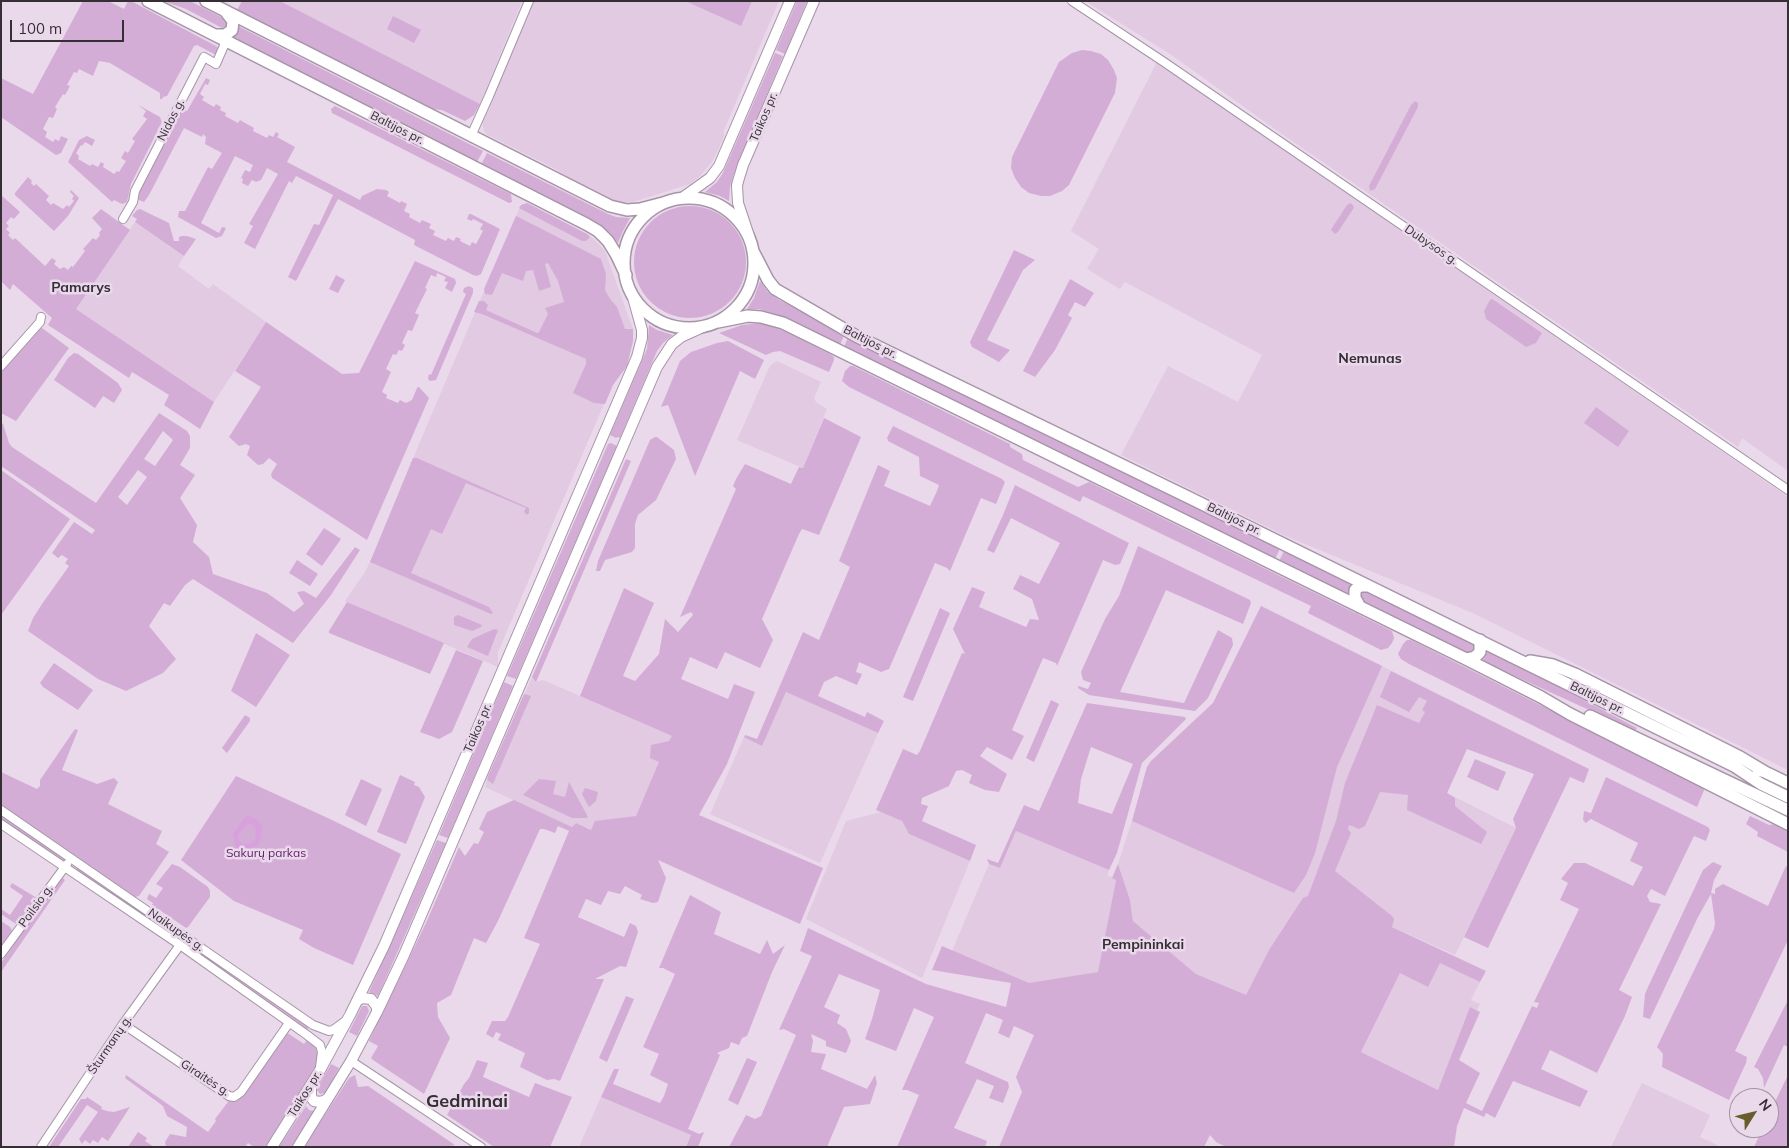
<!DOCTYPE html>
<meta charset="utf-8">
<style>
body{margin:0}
#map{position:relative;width:1789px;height:1148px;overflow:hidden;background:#ead8eb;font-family:Mulish,sans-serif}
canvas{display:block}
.frame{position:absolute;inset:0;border:2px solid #352e35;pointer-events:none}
.north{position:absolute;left:1729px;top:1088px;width:50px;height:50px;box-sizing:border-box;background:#ead8eb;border:1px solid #a294a2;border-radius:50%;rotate:54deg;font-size:14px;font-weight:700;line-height:20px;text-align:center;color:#352e35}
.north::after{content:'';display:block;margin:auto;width:18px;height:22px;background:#695e2b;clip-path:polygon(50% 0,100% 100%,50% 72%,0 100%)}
.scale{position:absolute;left:10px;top:20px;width:114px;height:22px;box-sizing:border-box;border:2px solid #352e35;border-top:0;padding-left:6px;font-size:15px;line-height:18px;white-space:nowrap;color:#352e35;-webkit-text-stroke:4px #ead8eb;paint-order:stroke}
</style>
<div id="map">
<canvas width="1789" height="1148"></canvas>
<div class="frame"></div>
<div class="north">N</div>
<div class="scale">100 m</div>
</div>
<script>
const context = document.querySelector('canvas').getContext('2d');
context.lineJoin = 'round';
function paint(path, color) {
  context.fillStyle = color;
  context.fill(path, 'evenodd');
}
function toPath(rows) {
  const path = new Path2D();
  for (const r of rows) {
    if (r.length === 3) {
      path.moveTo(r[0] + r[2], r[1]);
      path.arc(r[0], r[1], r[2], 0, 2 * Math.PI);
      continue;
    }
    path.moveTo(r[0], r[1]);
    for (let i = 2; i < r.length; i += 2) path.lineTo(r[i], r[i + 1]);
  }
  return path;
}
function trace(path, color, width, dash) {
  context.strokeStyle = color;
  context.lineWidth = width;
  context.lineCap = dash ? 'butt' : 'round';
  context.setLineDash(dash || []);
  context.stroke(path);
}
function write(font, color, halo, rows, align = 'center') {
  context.font = font + ' Mulish,sans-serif';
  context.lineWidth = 5;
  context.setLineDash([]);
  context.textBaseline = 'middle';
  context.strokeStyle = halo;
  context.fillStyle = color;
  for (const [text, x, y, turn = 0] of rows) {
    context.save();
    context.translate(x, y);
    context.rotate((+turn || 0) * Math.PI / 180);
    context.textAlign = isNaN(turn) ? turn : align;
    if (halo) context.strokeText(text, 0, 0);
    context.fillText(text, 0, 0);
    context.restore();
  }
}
const built = toPath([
 [280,1,522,1,480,104],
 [533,1,779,1,724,130,724,137,712,162,701,175,690,184,633,202,618,202,604,198,578,184,554,168,486,134,484,131,482,122,486,111],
 [1085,1,1788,1,1788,471,1742,438,1738,447,1282,134,1170,54],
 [1157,62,1788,497,1788,770,1475,614,1288,537,1121,455,1168,366,1238,402,1262,355,1125,282,1120,289,1087,269,1099,249,1071,231],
 [527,203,587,234,596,241,605,251,633,329,633,341,627,366,612,385,498,652,498,667,345,601,365,572,378,546,419,444,520,207],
 [135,222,184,256,178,266,209,289,213,284,266,322,214,402,76,309],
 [777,361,821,382,814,398,816,402,827,409,803,468,737,440,769,368,772,364],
 [1261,606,1480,715,1467,749,1447,793,1516,828,1455,955,1364,914,1269,950,1246,996,1196,974,1133,921,1130,900,1118,864,1132,821,1147,767,1151,761,1213,703],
 [532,677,536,682,543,680,672,736,636,816,592,830,576,823,572,827,485,787,488,776],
 [786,692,878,733,820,863,710,814,744,737,762,745],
 [881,812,902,821,909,834,970,861,922,978,806,919,846,821],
 [1016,831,1109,870,1107,875,1116,879,1099,972,1029,984,952,951,989,864,1000,868],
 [1440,962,1480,982,1471,1000,1480,1004,1438,1090,1361,1052,1400,973],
 [1642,1083,1710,1115,1700,1137,1717,1145,1717,1147,1611,1147],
 [601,1097,691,1135,686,1147,579,1147]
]);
const green = toPath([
 [83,1,108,1,124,9,128,1,131,1,218,47,216,55,197,45,194,46,167,96,163,97,162,99,160,99,160,93,110,63,99,61,93,76,79,69,77,73,74,72,67,85,70,86,65,95,63,94,55,107,57,109,53,118,49,117,43,129,47,132,45,137,53,142,55,139,59,141,61,136,68,139,61,153,56,155,1,117,1,78,33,94],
 [163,1,190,1,225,19,227,25,222,28,186,9],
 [242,1,280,1,480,104,474,115,465,121,442,110,431,109,237,10],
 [685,1,752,1,741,26],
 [797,1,807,1,785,54,776,50],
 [393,16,421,30,414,43,387,29],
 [238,27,240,27,483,151,477,162,233,38,236,35],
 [1082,50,1091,51,1101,54,1108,60,1114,70,1117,78,1115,93,1069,185,1062,191,1050,196,1041,196,1029,193,1021,187,1015,178,1011,168,1012,157,1059,62,1072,53],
 [775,53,783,56,733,176,730,187,729,201,720,196,705,192,717,182,723,173],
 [206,78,210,80,208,85,205,84,200,94,204,97,202,100,214,107,216,104,221,107,220,110,226,113,225,116,238,123,240,120,254,128,253,131,267,138,269,135,273,137,276,132,279,134,277,137,295,147,287,162,360,200,362,196,377,189,386,190,389,192,387,196,400,203,401,201,407,204,404,211,410,214,409,217,420,223,422,220,431,224,429,228,435,231,433,235,446,241,448,238,454,241,456,237,461,239,460,241,470,246,472,242,476,244,483,231,480,229,483,224,473,219,472,221,467,219,469,214,471,214,500,229,481,274,477,276,473,275,414,245,415,240,338,199,296,281,288,277,314,224,319,225,333,195,296,176,292,183,289,181,255,249,244,243,253,226,249,224,278,174,267,168,261,180,256,182,252,180,248,186,242,183,243,179,241,178,245,170,250,172,253,165,235,156,201,223,219,233,222,227,226,228,222,236,216,238,178,217,179,211,185,211,208,167,212,169,222,153,205,144,206,137,203,134,202,137,184,128,149,195,144,202,139,200,138,198,139,192,182,109,187,111],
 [1415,101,1418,103,1418,107,1375,189,1370,191,1369,186,1411,105],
 [138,105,160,117,162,122,131,184,127,202,122,204,114,200,112,202,68,162,79,140,87,136,95,140,92,146,85,142,82,146,81,145,76,153,79,156,78,159,90,166,92,164,98,167,101,162,104,164,103,167,114,174,117,171,119,172,126,161,121,158,125,151,128,153,135,141,132,139,147,119,143,116,146,111],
 [335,106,511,194,512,202,509,203,332,113,331,109],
 [487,153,608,214,616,217,630,218,623,231,618,243,610,233,595,223,481,165],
 [28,177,32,181,31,183,34,186,36,184,49,196,46,200,51,205,53,203,63,209,67,205,69,207,74,201,72,199,74,196,70,192,71,190,79,198,68,216,54,231,15,195,15,193],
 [1,195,20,212,14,219,11,217,6,223,9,226,6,229,10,233,8,235,13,240,15,238,45,266,52,258,56,261,54,264,60,269,64,267,68,270,71,266,73,267,85,251,83,249,93,238,96,240,100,235,99,233,102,229,92,218,101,209,130,230,76,309,214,402,200,429,164,405,169,395,132,372,129,378,48,325,52,318,44,311,13,284,10,290,1,281],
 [527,203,587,234,590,237,586,241,582,241,519,208,521,205],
 [1351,203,1354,207,1353,209,1338,232,1335,234,1331,230,1332,228,1347,205],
 [690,262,56],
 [140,209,169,223,174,241,179,241,179,237,182,236,187,236,196,239,184,256,135,222,137,219,132,216,137,210],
 [516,216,601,259,606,274,605,290,610,299,617,307,625,329,633,329,633,341,627,366,613,385,605,404,594,403,573,393,586,364,586,359,482,314,474,312,479,301,484,301,488,305,486,310,537,333,539,332,548,314,545,308,564,302,558,281,548,263,545,264,551,287,539,291,533,270,526,271,523,281,502,273,492,295,485,294,484,289],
 [1014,250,1035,260,1023,270,987,340,1010,350,999,362,972,347,970,342],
 [415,261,455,279,456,283,452,292,445,288,448,282,444,281,446,277,437,273,436,277,431,275,425,288,427,289,415,313,419,315,412,331,408,330,402,343,405,345,402,351,399,350,396,355,393,354,386,369,391,372,382,392,387,395,386,398,398,403,400,400,406,403,412,400,417,388,419,387,429,398,367,540,272,478,271,474,277,464,269,458,263,464,258,465,247,455,250,446,246,444,239,446,229,437,261,387,235,371,266,322,342,374,359,373],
 [336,275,345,280,338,293,329,289],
 [1070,279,1094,293,1085,307,1075,302,1068,315,1072,318,1055,350,1035,377,1023,371],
 [760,281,768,292,779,300,845,333,840,345,779,315,759,309,747,309,754,298],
 [469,286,473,288,473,293,436,380,430,381,428,379,429,374,431,375,466,294,463,292,464,288],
 [1492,299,1542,333,1536,343,1526,347,1486,319,1484,311,1490,300],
 [753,324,764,324,784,331,830,354,834,357,834,360,829,372,780,351,773,352,766,355,719,333,742,325],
 [649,325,657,330,673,335,663,343,657,351,620,438,618,437,616,438,610,435,647,349],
 [42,328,69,348,16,421,1,413,1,372,38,329],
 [849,335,1281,547,1275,559,844,347],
 [728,341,764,360,755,379,740,371,695,476,668,405,661,407,680,361,691,352,717,343],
 [74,353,78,354,118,383,122,390,114,403,103,396,95,408,54,380,68,358],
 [850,366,853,366,1010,444,1010,447,1022,454,1023,460,1078,487,1089,482,1392,631,1394,638,1392,643,1388,648,1381,650,1308,613,1311,606,1083,496,1080,502,849,387,842,381,845,371],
 [1596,407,1629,431,1618,447,1584,423],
 [159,413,187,431,190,436,190,448,180,465,195,475,180,498,197,525,193,542,209,557,213,574,267,593,294,612,304,604,297,592,304,591,316,598,355,547,360,550,331,595,293,643,193,579,185,585,170,606,164,603,149,626,176,659,163,673,126,691,98,679,28,631,33,618,42,604,69,566,65,563,68,559,62,555,58,558,52,553,74,522,92,534,95,530,1,466,1,423,3,424,9,443,12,447,96,503],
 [163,431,173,440,155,466,144,459],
 [138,470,147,477,127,505,118,497],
 [824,418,861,437,819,535,802,529,799,534,762,619,773,640,760,668,725,652,717,669,690,657,681,679,728,699,734,684,755,692,727,764,699,815,823,868,800,924,658,860,666,878,658,902,653,903,640,899,642,895,625,886,620,894,608,891,601,905,586,899,578,917,624,937,630,923,636,926,638,932,626,967,620,966,595,979,604,979,560,1081,554,1079,547,1080,520,1067,525,1053,498,1040,501,1034,496,1032,493,1038,486,1034,492,1021,505,1021,508,1017,540,944,524,938,569,831,558,826,555,833,544,829,540,829,498,921,486,943,474,938,451,995,437,1003,438,1017,450,1038,424,1094,373,1060,371,1058,378,1046,369,1041,426,923,459,847,465,856,474,843,478,844,484,832,479,829,487,812,514,800,572,827,576,823,591,830,595,821,636,816,659,762,650,758,651,745,669,741,672,736,580,696,624,588,654,603,623,676,635,681,659,654,665,619,678,632,693,615,691,612,680,617,736,489,733,486,736,479,745,464,791,484,799,467,803,468],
 [893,426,1002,479,1005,482,996,504,981,498,950,571,947,568,935,563,889,669,881,672,859,662,856,672,862,674,857,685,836,676,824,682,818,696,865,717,867,712,884,721,878,733,786,692,762,746,744,737,745,735,757,739,803,632,819,640,850,567,839,561,878,465,890,471,884,486,930,506,937,491,939,485,920,476,919,457,888,441,887,438],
 [655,437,657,437,674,450,676,459,656,500,638,515,635,524,635,548,632,552,605,560,600,571,596,571,598,561,650,440],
 [611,443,617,446,516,679,507,676,608,444],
 [413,458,417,458,529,508,529,513,527,515,524,512,526,508,466,483,442,534,431,529,411,573,489,607,493,613,491,614,370,562],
 [626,459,631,461,536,682,532,677],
 [1,470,70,519,1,615],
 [1015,485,1129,543,1120,564,1115,565,1103,560,1057,666,1056,663,1043,658,1012,730,1024,736,1012,760,987,747,980,756,1007,774,999,792,985,790,969,783,972,775,962,770,956,771,949,786,922,798,921,804,928,806,922,821,976,845,970,861,909,834,902,821,876,810,903,749,917,755,920,751,962,653,965,654,953,629,972,587,985,592,979,607,1026,627,1030,619,1039,620,1032,599,1013,589,1020,575,1039,584,1060,543,1011,518,994,553,987,550,1003,515],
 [324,528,341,539,322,566,306,554],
 [1138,546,1250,600,1251,603,1243,624,1166,590,1120,692,1184,703,1218,630,1232,638,1233,645,1208,698,1195,711,1089,695,1078,688,1078,686,1088,689,1091,683,1083,680,1081,672,1105,619,1119,596],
 [1285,549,1353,584,1350,595,1279,561],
 [297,560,318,574,310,586,289,573],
 [1367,591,1474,643,1476,647,1474,652,1468,654,1363,603,1361,597,1362,593],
 [347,602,444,643,430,674,329,633,329,631],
 [1261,606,1382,666,1337,767,1315,853,1306,875,1294,893,1132,821,1147,767,1151,761,1213,703],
 [940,608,950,613,913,701,903,697],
 [458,615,482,625,481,627,472,631,454,625,454,617],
 [494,629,498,630,488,656,467,647,472,639],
 [256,633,290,655,256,707,231,691],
 [1407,640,1411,640,1705,788,1697,807,1409,664,1401,659,1398,654,1403,644],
 [1487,649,1637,728,1635,731,1482,661,1486,656],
 [456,650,483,661,452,732,439,739,420,732],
 [54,663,93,690,78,710,43,687,40,683],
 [1391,671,1589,769,1584,783,1570,777,1488,948,1464,937,1516,828,1513,819,1534,774,1467,749,1447,793,1455,798,1455,806,1487,832,1481,844,1407,810,1408,795,1380,792,1365,826,1359,829,1349,825,1348,829,1351,833,1335,871,1392,916,1394,919,1392,927,1486,971,1480,982,1440,963,1428,987,1400,973,1361,1052,1438,1090,1470,1007,1480,1012,1459,1060,1480,1073,1466,1103,1482,1111,1532,1006,1537,1008,1539,1003,1534,1002,1579,909,1560,900,1568,883,1561,879,1574,863,1585,863,1633,886,1643,867,1630,861,1638,843,1591,819,1586,823,1583,820,1584,811,1591,813,1606,777,1708,827,1710,830,1706,841,1694,836,1665,896,1651,889,1647,896,1650,902,1661,904,1619,990,1632,997,1625,1016,1597,1073,1550,1050,1541,1069,1588,1091,1580,1107,1513,1081,1495,1118,1486,1113,1484,1117,1464,1108,1457,1126,1454,1147,1226,1147,1216,1142,1210,1135,1204,1147,999,1147,1022,1092,1016,1077,1034,1035,1014,1026,1009,1038,998,1033,1003,1020,986,1013,965,1063,1008,1082,1009,1087,1003,1103,989,1098,994,1086,977,1079,954,1128,987,1141,985,1147,897,1147,919,1095,907,1090,902,1090,934,1017,914,1008,896,1051,865,1039,872,1019,880,990,839,974,824,1007,840,1015,837,1023,846,1029,851,1041,846,1053,826,1046,826,1041,811,1034,813,1041,811,1052,826,1054,821,1069,867,1089,875,1075,877,1083,870,1104,844,1107,827,1147,729,1147,746,1115,755,1119,761,1116,796,1035,784,1029,779,1030,812,956,800,951,808,928,926,984,1006,1007,1011,983,932,970,942,946,1029,983,1098,972,1116,880,1112,878,1118,864,1130,900,1133,921,1196,974,1246,995,1269,950,1303,898,1308,896,1336,821,1345,783,1377,705,1419,723,1425,712,1422,710,1427,701,1419,697,1409,712,1380,697],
 [504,682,513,686,448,838,439,835],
 [524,694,531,696,493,784,487,780,488,776],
 [1051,700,1059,704,1034,762,1026,758],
 [1087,703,1185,717,1186,719,1142,763,1117,853,1109,870,1016,831,1000,868,989,864,987,859,998,863,1024,805,1039,811],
 [1091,747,1133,764,1112,814,1078,803,1081,779],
 [245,715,250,718,250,721,227,753,222,748],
 [75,729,78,730,62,770,97,784,114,778,118,782,108,804,162,831,156,844,169,852,139,896,135,897,1,806,1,772,37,789,40,786,40,780],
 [1475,759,1506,772,1498,791,1467,777],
 [400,775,415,782,414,785,419,787,425,797,406,844,377,832],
 [236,776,330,819,401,854,353,965,314,948,299,939,303,930,234,901,181,860],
 [361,779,382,789,366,826,345,815],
 [539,779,556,781,553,794,565,797,569,782,588,817,586,818,572,818,523,795],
 [585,788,598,792,596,801,589,807,582,794],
 [1,815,63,857,64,860,61,861,1,820],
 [1750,816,1769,825,1775,824,1788,830,1788,852,1757,836,1758,832,1746,824],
 [437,840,446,843,378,996,369,992],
 [1713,862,1722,866,1714,880,1711,893,1715,894,1715,889,1723,884,1768,906,1786,866,1788,867,1788,940,1735,1051,1747,1057,1746,1063,1729,1100,1662,1067,1663,1054,1657,1047,1714,929,1715,923,1711,894,1698,917,1650,1019,1643,1017,1645,994,1648,987,1703,870],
 [172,864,180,867,208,887,210,891,210,897,188,927,186,928,152,905,153,903,147,899,149,894,156,898,163,888,156,884],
 [78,867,178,936,179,939,178,940,75,871],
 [61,877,65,880,1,972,1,963],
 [12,883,37,898,19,924,16,924,1,914,1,909,10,915,23,896,10,887],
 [690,895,721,912,714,934,760,954,767,940,773,954,785,945,772,972,747,1036,742,1038,739,1045,731,1042,729,1048,717,1053,720,1055,688,1129,699,1134,704,1132,698,1147,686,1147,691,1135,601,1097,614,1069,619,1069,613,1084,660,1103,664,1096,668,1084,650,1075,659,1054,643,1047,675,974,663,968,659,968],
 [1,921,10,927,13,932,1,949],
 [186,944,188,944,309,1026,307,1031,185,945],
 [626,996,634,999,607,1062,599,1058],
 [1788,1000,1788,1047,1784,1045,1764,1088,1763,1078,1758,1069,1754,1067],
 [362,1006,367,1006,369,1011,357,1036,349,1032],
 [286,1032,304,1044,307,1040,316,1048,318,1058,316,1066,266,1146,263,1147,254,1147,248,1143,245,1147,166,1147,165,1142,170,1134,186,1137,187,1127,167,1116,163,1106,125,1078,126,1075,208,1132,216,1121,215,1119,228,1102,224,1096,232,1101,240,1097],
 [747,1058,757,1062,738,1105,728,1100],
 [477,1060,488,1063,483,1077,529,1097,535,1083,572,1097,550,1147,494,1147,447,1115,464,1084,469,1078],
 [331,1064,339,1068,325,1093,320,1094,317,1090,317,1088],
 [355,1075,358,1087,368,1086,455,1145,445,1147,304,1147,349,1078],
 [1788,1075,1788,1147,1754,1147,1763,1128,1769,1128,1769,1123,1772,1119,1769,1118,1769,1114],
 [87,1097,102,1107,101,1109,107,1111,114,1112,130,1107,108,1141,102,1137,98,1143,93,1140,90,1144,85,1140,82,1144,79,1139,98,1112,87,1105,58,1147,49,1147,81,1099,86,1099],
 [306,1106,309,1110,314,1111,291,1147,279,1147],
 [138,1132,147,1138,145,1141,154,1147,128,1147]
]);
const water = toPath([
 [246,816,249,816,256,819,263,826,259,845,239,852,236,849,233,834],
 [252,824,256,830,255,839,250,844,243,844,238,839,239,833,246,825]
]);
const minor = toPath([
 [1072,1,1164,62,1788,490],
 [471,136,489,96,529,1],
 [123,219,133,202,135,191,204,57,216,64,226,41],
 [1,366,40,322,41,317],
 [1,810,313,1025,329,1031,333,1030,344,1022],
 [1,824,180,945,307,1035,320,1045,322,1052,320,1067],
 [1,954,67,864],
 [123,1024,229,1096,234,1097,241,1092,289,1023],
 [351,1061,481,1147],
 [41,1147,123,1024,180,945]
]);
const major = toPath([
 [682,198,710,178,719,166,790,1],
 [749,236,738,203,737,185,739,178,743,165,814,1],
 [357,1001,362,998,371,999,377,1007,377,1012],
 [311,1087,311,1097,314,1101,319,1102,324,1101,328,1098],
 [272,1147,319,1072,350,1015,384,946,637,357,642,338,642,330,632,294],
 [298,1147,351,1061,377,1012,404,955,657,367,672,344,681,337,703,327]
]);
const highway = toPath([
 [148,1,586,224,598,231,608,241,616,254,626,275],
 [206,1,610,206,627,210,640,209,663,203],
 [215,35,225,35,232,30,233,21,226,12],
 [689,263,65],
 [753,251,768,280,775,289,856,336,1190,498,1734,766,1761,784,1788,797],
 [718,322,748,316,761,317,783,323,1466,659,1541,697,1570,714,1788,824],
 [1360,607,1355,598,1355,590,1360,586,1368,586],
 [1466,659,1475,657,1480,652,1480,640],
 [1530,661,1553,665,1575,674,1740,757,1765,772],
 [1590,716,1788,810],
 [1758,770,1765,772,1788,783]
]);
const streetNames = [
 ["Taikos pr.",764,117,-67],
 ["Nidos g.",171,120,-63],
 ["Baltijos pr.",397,128,27],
 ["Dubysos g.",1431,245,34],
 ["Baltijos pr.",870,342,27],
 ["Baltijos pr.",1234,519,26],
 ["Baltijos pr.",1597,698,26],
 ["Taikos pr.",478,728,-67],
 ["Poilsio g.",36,906,-54],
 ["Naikupės g.",176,930,35],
 ["Šturmanų g.",110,1045,-56],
 ["Giraitės g.",205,1078,33],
 ["Taikos pr.",305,1094,-58]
];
const parkNames = [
 ["Sakurų parkas",266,853]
];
const neighbourhoodNames = [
 ["Pamarys",81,288],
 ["Nemunas",1370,359],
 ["Pempininkai",1143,945]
];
const districtNames = [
 ["Gedminai",467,1102]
];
paint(built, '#e1cae2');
paint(green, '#d4add7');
paint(water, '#d8a0dd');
trace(minor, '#a695a7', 10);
trace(major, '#a695a7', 12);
trace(highway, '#a695a7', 14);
trace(minor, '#fff', 8);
trace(major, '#fff', 10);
trace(highway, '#fff', 11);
write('12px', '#352e35', '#ead8eb', streetNames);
write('12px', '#601e67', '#ead8eb', parkNames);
write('bold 14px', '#352e35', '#ead8eb', neighbourhoodNames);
write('bold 18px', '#352e35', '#ead8eb', districtNames);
</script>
